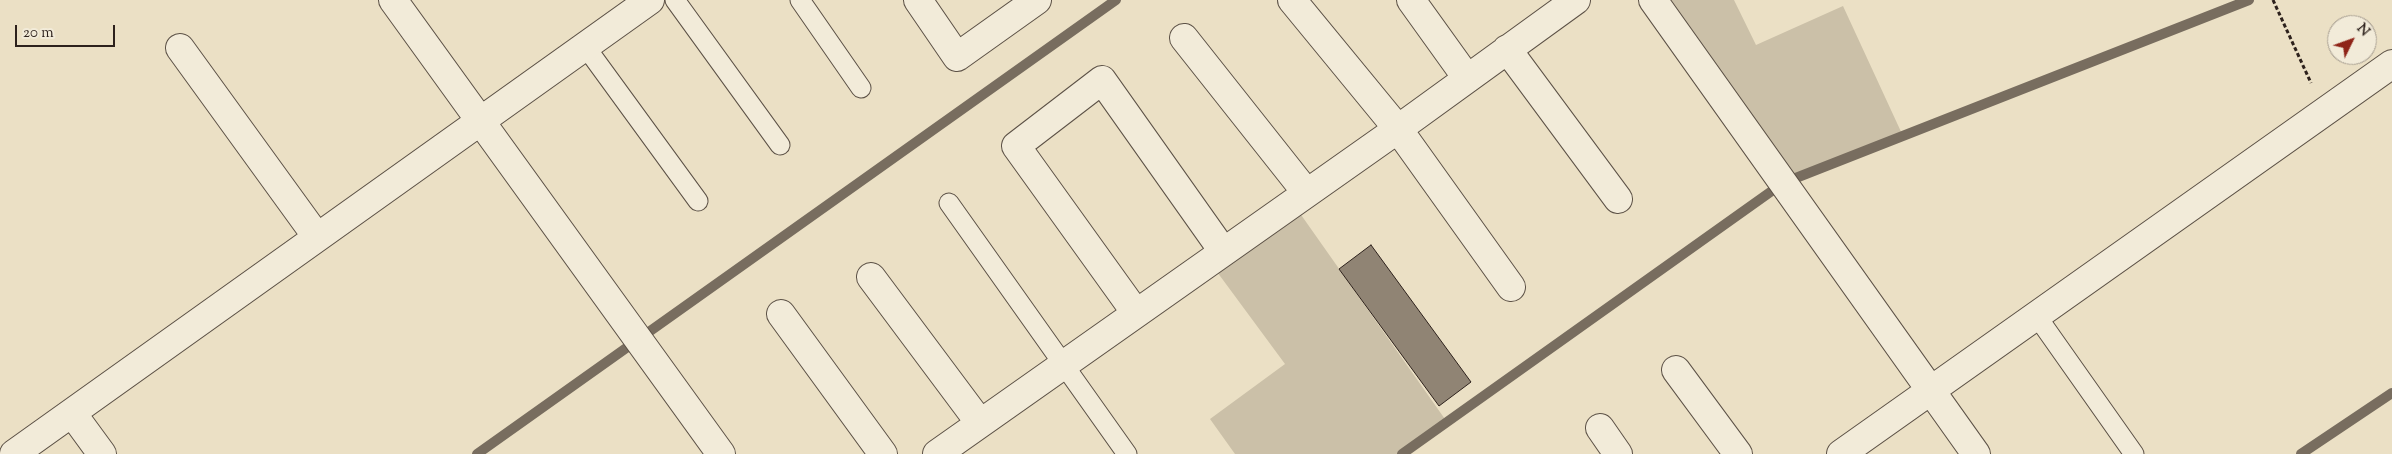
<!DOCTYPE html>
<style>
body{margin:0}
#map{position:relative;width:2392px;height:454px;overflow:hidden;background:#ebe0c5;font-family:"Sorts Mill Goudy",serif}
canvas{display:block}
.north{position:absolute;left:2327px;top:15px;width:50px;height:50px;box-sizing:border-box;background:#f2ebd9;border:1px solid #a39a8d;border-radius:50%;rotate:48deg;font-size:14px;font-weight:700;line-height:20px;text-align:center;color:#2d211c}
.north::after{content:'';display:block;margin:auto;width:18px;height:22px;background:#8f2418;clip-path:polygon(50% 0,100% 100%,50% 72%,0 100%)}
.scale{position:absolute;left:15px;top:25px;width:100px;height:22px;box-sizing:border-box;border:2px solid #2d211c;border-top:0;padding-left:6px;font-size:15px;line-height:18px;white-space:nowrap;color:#2d211c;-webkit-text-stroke:4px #f2ebd9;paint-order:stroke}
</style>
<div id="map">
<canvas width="2392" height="454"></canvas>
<div class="north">N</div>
<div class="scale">20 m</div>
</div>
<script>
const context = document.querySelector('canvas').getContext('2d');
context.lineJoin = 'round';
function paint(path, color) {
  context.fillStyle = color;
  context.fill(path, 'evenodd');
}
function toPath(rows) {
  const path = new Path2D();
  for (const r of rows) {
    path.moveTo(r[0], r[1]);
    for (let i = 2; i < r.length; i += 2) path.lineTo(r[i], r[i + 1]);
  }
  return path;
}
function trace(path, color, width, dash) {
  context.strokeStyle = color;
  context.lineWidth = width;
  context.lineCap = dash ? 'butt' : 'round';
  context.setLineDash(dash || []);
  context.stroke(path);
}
const green = toPath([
 [1653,0,1734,0,1756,45,1843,6,1903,136,1783,183],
 [1292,202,1447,422,1402,454,1235,454,1210,419,1285,364,1209,261]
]);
const stream = toPath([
 [477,454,1116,0],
 [1402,454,1783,183,2249,0],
 [2301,454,2392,393]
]);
const building = toPath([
 [1371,245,1471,382,1439,406,1339,269,1371,245]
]);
const path = toPath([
 [2273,0,2311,83]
]);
const lane = toPath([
 [675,0,780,145],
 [800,0,861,88],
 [585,46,698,201],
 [949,203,1127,454],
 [2036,315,2134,454]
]);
const street = toPath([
 [393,0,721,454],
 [918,0,957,57,1037,0],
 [1292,0,1398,129,1511,287],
 [1411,0,1467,78],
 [1653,0,1976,454],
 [1184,38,1306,192],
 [180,48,317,237],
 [1507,49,1618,199],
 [871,277,980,423],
 [1136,313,1016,146,1102,80,1223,251],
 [781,314,883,454],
 [1676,370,1738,454],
 [72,413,102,454],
 [1600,428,1618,454],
 [14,454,650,0],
 [937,454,1398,129,1576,0],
 [1841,454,2392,64]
]);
paint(green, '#cbc0a8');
trace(stream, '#786d5f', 10);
paint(building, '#908474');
trace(building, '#2d211c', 1);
trace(lane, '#5c5146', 21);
trace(street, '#5c5146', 30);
trace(path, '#2d211c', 3, [4, 2.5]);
trace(lane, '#f2ebd9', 19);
trace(street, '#f2ebd9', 28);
</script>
